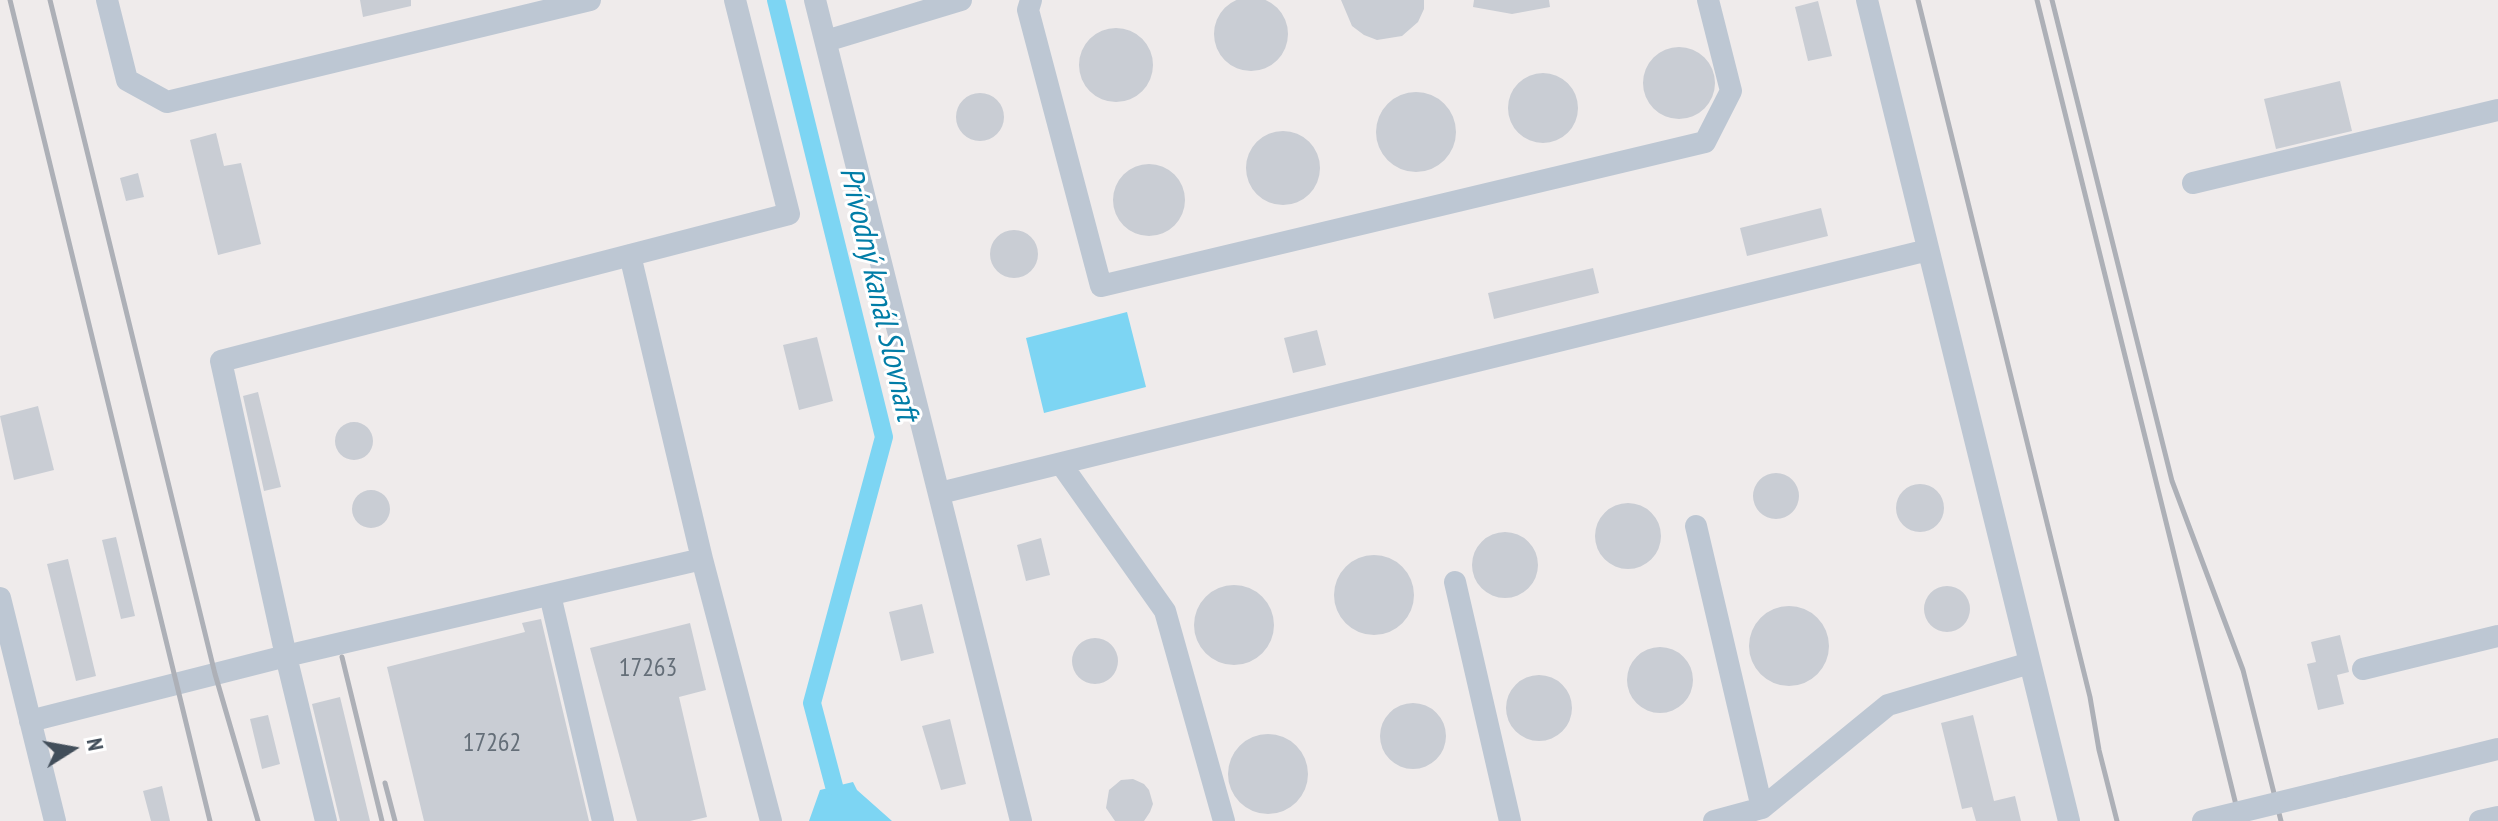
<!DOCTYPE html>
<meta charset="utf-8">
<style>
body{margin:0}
#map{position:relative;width:2498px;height:821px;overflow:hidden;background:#efebeb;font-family:"PT Sans Narrow",sans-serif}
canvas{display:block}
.north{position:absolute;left:32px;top:709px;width:80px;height:80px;-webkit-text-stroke:6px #fff;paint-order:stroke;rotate:79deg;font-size:22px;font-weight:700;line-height:32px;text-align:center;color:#424e5a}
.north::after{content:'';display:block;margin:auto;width:28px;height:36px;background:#424e5a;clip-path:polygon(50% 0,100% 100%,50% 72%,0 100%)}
</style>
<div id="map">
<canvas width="2498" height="821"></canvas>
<div class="north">N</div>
</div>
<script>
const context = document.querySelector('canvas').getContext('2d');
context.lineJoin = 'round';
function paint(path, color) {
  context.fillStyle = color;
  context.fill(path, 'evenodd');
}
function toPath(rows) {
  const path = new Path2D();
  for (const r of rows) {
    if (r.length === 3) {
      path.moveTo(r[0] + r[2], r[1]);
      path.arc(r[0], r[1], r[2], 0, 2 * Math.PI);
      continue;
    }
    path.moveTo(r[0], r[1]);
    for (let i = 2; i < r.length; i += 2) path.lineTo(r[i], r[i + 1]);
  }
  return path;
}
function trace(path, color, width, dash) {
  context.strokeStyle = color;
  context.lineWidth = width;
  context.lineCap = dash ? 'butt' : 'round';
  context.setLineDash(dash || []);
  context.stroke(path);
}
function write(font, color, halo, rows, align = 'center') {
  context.font = font + ' "PT Sans Narrow",sans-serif';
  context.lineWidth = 6;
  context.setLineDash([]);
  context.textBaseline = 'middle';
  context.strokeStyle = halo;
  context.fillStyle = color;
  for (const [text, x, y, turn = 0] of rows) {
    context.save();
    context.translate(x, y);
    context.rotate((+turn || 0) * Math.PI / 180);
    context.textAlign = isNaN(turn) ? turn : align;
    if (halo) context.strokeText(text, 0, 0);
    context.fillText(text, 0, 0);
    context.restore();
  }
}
const water = toPath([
 [1127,312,1146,387,1044,413,1026,338],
 [853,782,857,790,892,821,809,821,820,790]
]);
const canal = toPath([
 [776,0,884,437,812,703,834,786]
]);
const building = toPath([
 [1251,34,37],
 [360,0,411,0,411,6,363,17],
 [1341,0,1424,0,1424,9,1418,22,1402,36,1377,40,1364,35,1352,26],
 [1474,0,1549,0,1550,7,1512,14,1473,7],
 [1818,1,1832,56,1808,61,1795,7],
 [1116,65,37],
 [1679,83,36],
 [1543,108,35],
 [2340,81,2352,131,2276,149,2264,99],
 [1416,132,40],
 [980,117,24],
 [1283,168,37],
 [216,133,224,166,241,163,261,244,218,255,190,140],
 [1149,200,36],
 [138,173,144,197,126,201,120,178],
 [1821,208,1828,236,1747,256,1740,228],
 [1014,254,24],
 [1593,268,1599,293,1494,319,1488,293],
 [1317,330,1326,365,1293,373,1284,338],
 [817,337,833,401,799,410,783,345],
 [258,392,281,487,264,491,243,396],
 [38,406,54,470,14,480,0,416],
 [354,441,19],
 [1776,496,23],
 [1920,508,24],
 [371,509,19],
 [1628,536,33],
 [1505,565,33],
 [116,537,135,616,121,619,102,540],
 [1041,538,1050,575,1026,581,1017,545],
 [1374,595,40],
 [68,559,96,676,76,681,47,564],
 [1234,625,40],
 [1947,609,23],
 [922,604,934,653,901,661,889,612],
 [1789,646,40],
 [541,619,589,821,424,821,387,667,525,632,522,623],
 [690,623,706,690,679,697,707,817,690,821,637,821,590,648],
 [2340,635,2349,672,2337,675,2344,704,2318,710,2307,664,2316,662,2311,642],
 [1095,661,23],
 [1660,680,33],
 [1539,708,33],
 [340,697,370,821,340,821,312,704],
 [1413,736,33],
 [268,715,280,764,262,769,250,719],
 [1973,715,1994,801,2015,796,2021,821,1976,821,1972,807,1962,809,1941,723],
 [950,719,966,784,941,790,922,726],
 [1268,774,40],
 [1133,779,1144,784,1149,790,1153,804,1150,812,1144,821,1115,821,1106,808,1109,790,1121,780],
 [162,786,170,821,151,821,143,791]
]);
const minor = toPath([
 [107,0,127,80,167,102,590,0],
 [815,0,1021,821],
 [1031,0,1028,10,1101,286,1705,142,1731,91,1708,0],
 [1867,0,2069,821],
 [826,41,961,0],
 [2193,183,2498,110],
 [630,255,702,559],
 [1061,464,1165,611,1224,821],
 [940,493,1928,250],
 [1696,526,1762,808],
 [1455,582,1510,821],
 [550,595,603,821],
 [0,598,55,821],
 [2363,669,2498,636],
 [30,721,286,656,702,559,771,821],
 [2343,787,2498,749],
 [326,821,286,656,221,361,789,214,735,0],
 [1714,821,1762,808,1888,705,2030,663],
 [2480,821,2498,817]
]);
const rail = toPath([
 [10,0,210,821],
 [50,0,215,674,258,821],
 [1918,0,2090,697,2099,750,2117,821],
 [2037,0,2240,821],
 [2052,0,2172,481,2243,670,2281,821],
 [342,657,382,821],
 [385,783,395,821]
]);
const minorBridge = toPath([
 [2203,821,2343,787]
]);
const numberNames = [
 ["17263",648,669],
 ["17262",492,744]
];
const waterNames = [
 ["Prívodný kanál Slovnaft",878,294,77]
];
paint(water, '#7dd5f3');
trace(canal, '#7dd5f3', 18);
paint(building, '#c9cdd4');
trace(minor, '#bdc7d3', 22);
trace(rail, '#adb0b7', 5);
trace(minorBridge, '#bdc7d3', 22);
write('26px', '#646e78', null, numberNames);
write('italic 32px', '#017da7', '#fff', waterNames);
</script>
